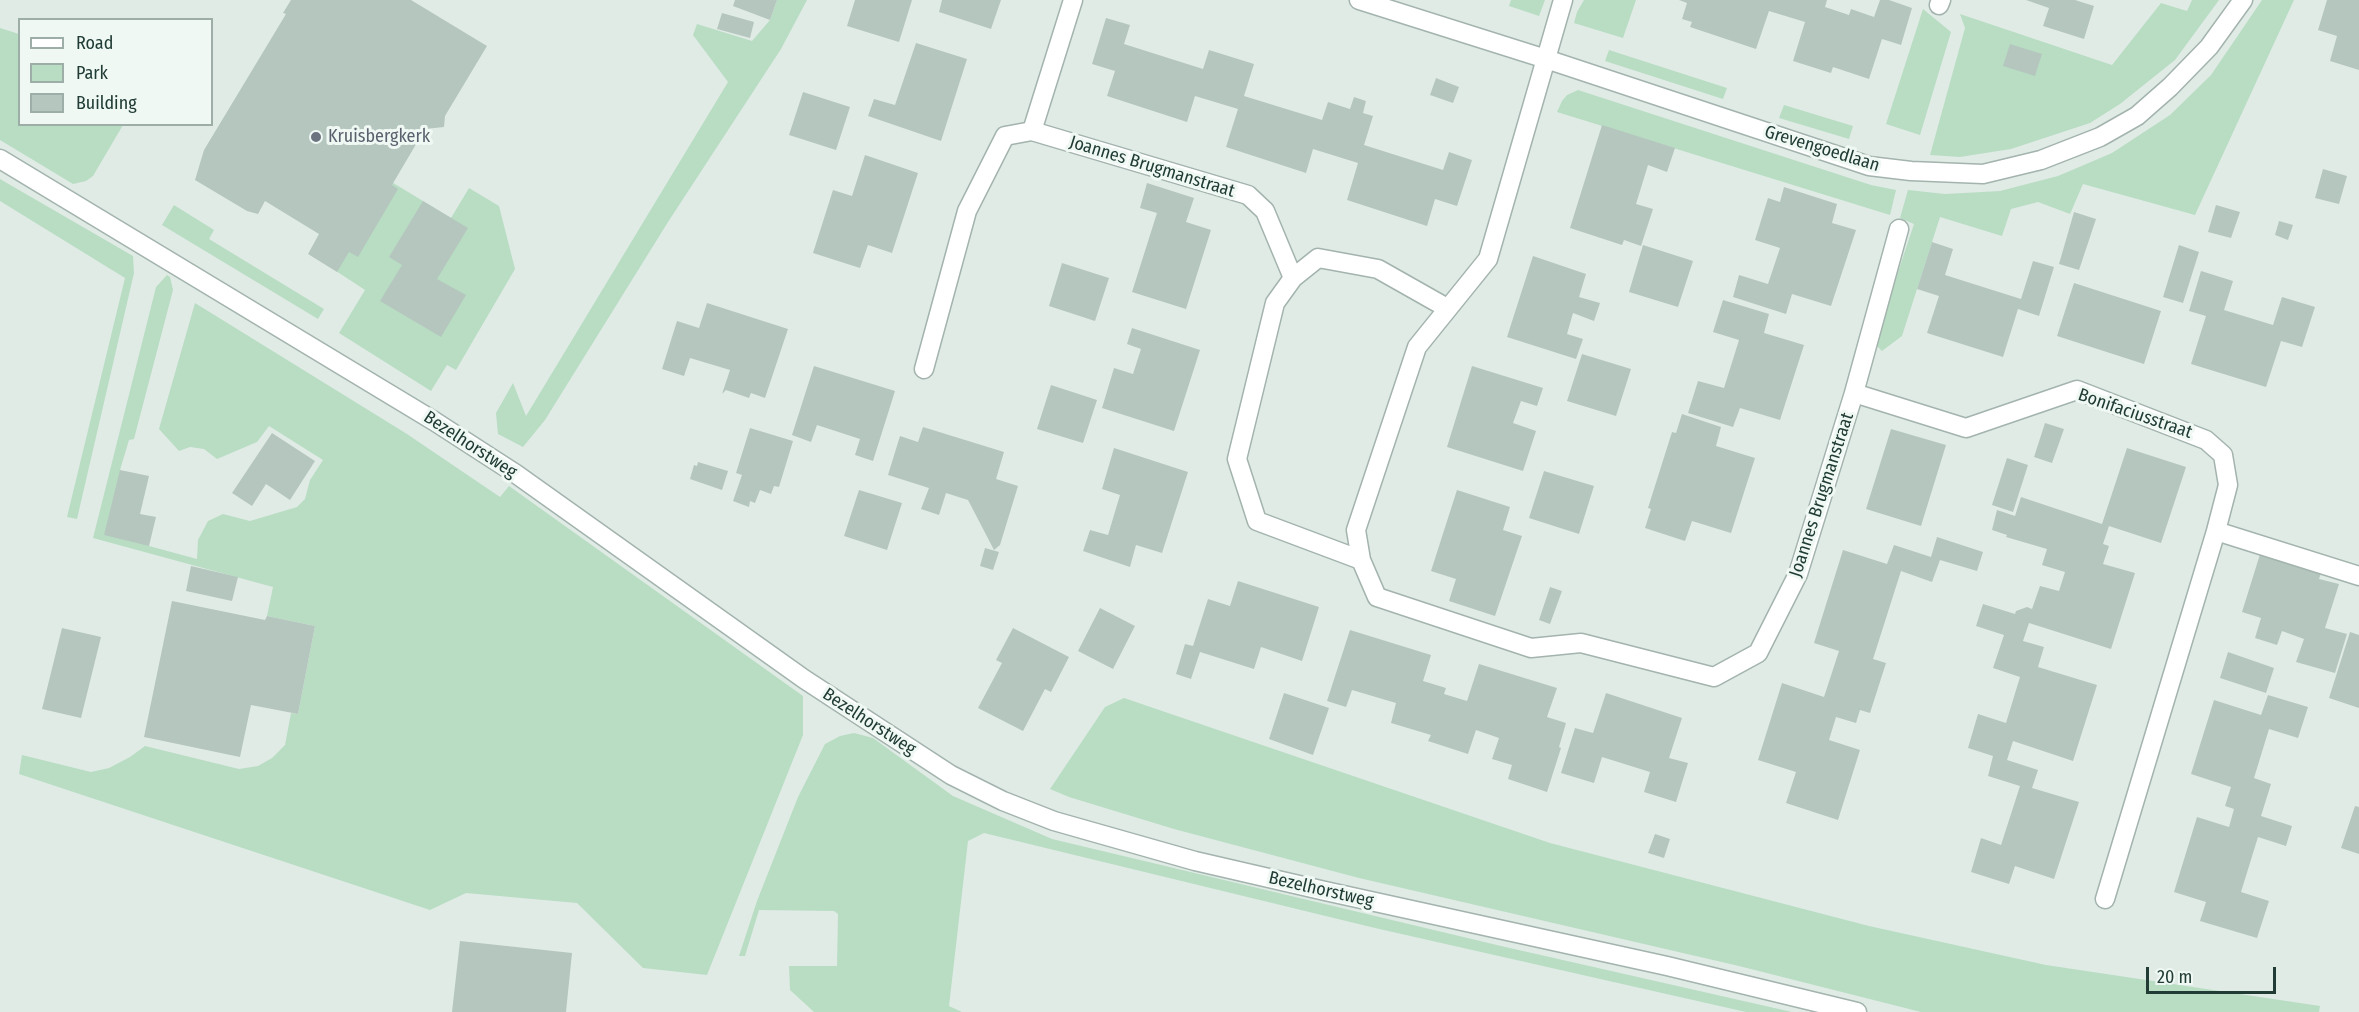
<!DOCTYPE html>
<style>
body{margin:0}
#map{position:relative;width:2359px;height:1012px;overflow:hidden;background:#e0ebe6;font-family:"Fira Sans Condensed",sans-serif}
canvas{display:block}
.legend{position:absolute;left:18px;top:18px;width:195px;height:108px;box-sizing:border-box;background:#f0f8f4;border:2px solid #9dada8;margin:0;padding:8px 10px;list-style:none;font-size:18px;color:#203c35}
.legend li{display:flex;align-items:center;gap:12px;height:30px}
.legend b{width:30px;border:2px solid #9dada8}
.scale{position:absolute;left:2146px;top:967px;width:130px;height:27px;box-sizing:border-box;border:3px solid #203c35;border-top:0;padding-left:8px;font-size:18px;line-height:21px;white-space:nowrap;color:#203c35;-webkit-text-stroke:4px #f0f8f4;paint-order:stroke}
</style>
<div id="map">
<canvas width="2359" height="1012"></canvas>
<ul class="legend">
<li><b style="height:8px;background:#fff"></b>Road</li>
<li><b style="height:16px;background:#b8ddc3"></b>Park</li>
<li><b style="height:16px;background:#b5c6bf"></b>Building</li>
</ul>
<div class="scale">20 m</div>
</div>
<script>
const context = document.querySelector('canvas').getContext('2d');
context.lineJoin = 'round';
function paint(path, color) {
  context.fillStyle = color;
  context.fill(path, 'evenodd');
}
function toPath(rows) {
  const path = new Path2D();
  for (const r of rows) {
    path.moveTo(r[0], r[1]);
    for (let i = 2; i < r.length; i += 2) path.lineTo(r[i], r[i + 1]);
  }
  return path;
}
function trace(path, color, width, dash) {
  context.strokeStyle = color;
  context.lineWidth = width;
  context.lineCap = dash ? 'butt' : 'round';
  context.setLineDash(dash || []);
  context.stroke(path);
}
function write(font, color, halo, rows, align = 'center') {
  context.font = font + ' "Fira Sans Condensed",sans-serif';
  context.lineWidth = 6;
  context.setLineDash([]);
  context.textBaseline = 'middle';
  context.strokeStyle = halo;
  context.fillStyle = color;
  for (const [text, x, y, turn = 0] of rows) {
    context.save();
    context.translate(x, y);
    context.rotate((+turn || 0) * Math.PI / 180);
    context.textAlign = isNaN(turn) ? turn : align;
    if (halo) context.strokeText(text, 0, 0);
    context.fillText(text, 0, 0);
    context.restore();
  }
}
const green = toPath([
 [777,0,807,0,781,49,668,222,545,420,523,447,498,434,496,413,513,383,526,416,728,82,693,35,697,24,752,41,770,20],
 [1511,0,1545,0,1539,16,1509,6],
 [1584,0,1636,0,1623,38,1574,23,1577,12],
 [2192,0,2219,0,2175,60,2120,104,2090,123,2011,149,1960,157,1930,155,1965,28,1960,14,2112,65,2161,3,2187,11],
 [2262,0,2294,0,2195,215,2083,184,2070,214,2038,202,2011,209,2002,236,1940,217,1902,336,1882,351,1877,346,1877,335,1914,224,1900,218,1908,190,1945,194,2000,191,2058,176,2112,153,2170,115,2211,75],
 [1923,9,1951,32,1920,135,1886,124],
 [0,28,19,34,20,124,123,125,93,176,86,181,73,184,0,140],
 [1609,50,1727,88,1723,99,1605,61],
 [1578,90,1871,185,1896,190,1890,215,1557,112,1562,101,1567,95],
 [1784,105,1853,126,1849,139,1779,118],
 [0,179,133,256,134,273,77,519,67,517,125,278,0,201],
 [390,181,451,218,469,188,499,206,515,269,456,370,447,365,431,391,339,333,365,290,330,267],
 [174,205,214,230,209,239,324,309,318,319,162,225],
 [167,275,170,277,173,290,134,439,129,440,120,470,149,546,197,559,198,540,208,521,223,514,250,521,297,507,305,499,310,480,323,460,269,426,257,442,217,459,204,449,190,447,179,451,159,429,195,303,407,434,500,497,509,486,803,696,803,735,707,975,643,968,577,903,466,893,430,910,19,774,22,755,91,772,109,768,130,757,145,746,239,769,258,766,272,758,285,745,291,713,298,714,315,626,267,616,273,587,93,538,156,287],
 [1124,698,1550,843,1869,926,2046,965,2320,1006,2319,1012,1921,1012,1739,966,1359,878,1174,829,1069,797,1050,789,1105,707],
 [854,733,873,738,953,796,1052,839,1501,946,1792,1012,1746,1012,1375,928,984,833,968,841,949,1006,962,1012,814,1012,790,990,789,966,837,966,838,914,834,911,759,910,745,956,739,956,757,901,798,797,825,744,840,736]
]);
const building = toPath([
 [291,0,411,0,487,46,445,116,444,127,425,129,392,185,398,189,358,257,349,252,337,272,308,254,319,234,265,201,258,214,247,211,195,180,204,150,286,14,283,13],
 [735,0,777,0,770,20,733,6],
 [855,0,912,0,899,42,847,26],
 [942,0,1001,0,991,29,939,12],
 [1679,0,1827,0,1825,7,1849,15,1851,9,1874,17,1880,0,1889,0,1912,8,1901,45,1882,39,1869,79,1833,67,1831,73,1793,61,1805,22,1769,11,1756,49,1690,27,1692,22,1682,19,1687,3],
 [2026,0,2075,0,2094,6,2084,39,2043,26,2049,8],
 [2327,0,2359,0,2359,70,2330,61,2337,36,2318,30],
 [722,13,754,22,750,38,717,29],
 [1106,18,1130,25,1124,44,1203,69,1209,50,1254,64,1244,96,1322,120,1328,102,1350,109,1354,97,1366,101,1363,113,1373,116,1364,145,1443,170,1449,152,1472,160,1457,206,1435,199,1427,226,1347,200,1358,163,1313,149,1306,173,1226,147,1238,109,1195,96,1187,122,1107,96,1115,71,1092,64],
 [916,43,967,59,941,141,868,116,874,99,895,105],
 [2010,44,2042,54,2035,76,2003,66],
 [1436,78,1459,87,1453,103,1430,95],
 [803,92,850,107,836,150,789,135],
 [1602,125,1675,148,1667,172,1648,165,1636,204,1653,209,1641,246,1624,240,1622,245,1570,228],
 [865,155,918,173,892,253,868,245,860,268,813,253,833,190,852,196],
 [2323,169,2347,176,2339,204,2315,198],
 [1147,183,1194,198,1186,222,1211,230,1186,309,1132,292,1157,213,1140,208],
 [1784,187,1837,204,1832,223,1856,230,1831,306,1792,294,1786,314,1733,297,1739,275,1768,284,1780,248,1755,240,1768,198,1780,202],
 [423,201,468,228,437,279,466,295,441,337,380,301,402,265,389,257],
 [2216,205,2240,212,2231,238,2208,232],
 [2074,212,2096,219,2079,270,2059,264],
 [2279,221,2293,225,2288,240,2275,235],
 [1932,242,1953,249,1945,275,2021,299,2033,261,2054,267,2039,316,2018,309,2003,357,1927,333,1939,296,1917,289],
 [1643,245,1693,261,1678,307,1629,292],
 [2179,245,2199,252,2183,303,2163,297],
 [1533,256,1586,274,1579,297,1600,303,1594,321,1573,313,1567,334,1583,339,1576,359,1507,337],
 [1062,263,1109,278,1095,321,1049,306],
 [2201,271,2233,281,2224,310,2273,325,2282,297,2315,307,2302,347,2281,341,2266,387,2191,364,2206,316,2189,311],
 [2074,283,2161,311,2144,364,2057,336],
 [1723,300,1769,314,1764,333,1804,345,1780,420,1740,408,1733,427,1688,413,1698,381,1724,388,1739,340,1713,332],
 [707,303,788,329,765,398,751,393,749,398,726,390,722,394,730,370,690,358,684,376,662,369,677,321,699,328],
 [1132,328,1200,350,1174,431,1102,408,1114,368,1133,374,1141,349,1127,344],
 [1582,354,1631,369,1616,416,1567,401],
 [814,366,895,391,873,461,855,455,860,439,817,425,811,442,792,435],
 [1472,366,1543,388,1537,406,1521,401,1513,423,1536,431,1523,471,1447,447],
 [1051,385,1097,400,1083,443,1037,429],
 [1682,414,1721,427,1716,446,1755,458,1731,533,1692,521,1685,541,1645,528,1651,509,1648,508,1672,432,1676,433],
 [2045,423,2064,429,2052,463,2034,457],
 [923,427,1004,452,996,479,1018,486,1000,545,994,550,968,500,946,493,939,515,921,509,929,488,888,475,900,436,918,442],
 [750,428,793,441,779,487,774,486,771,494,760,490,755,503,750,501,749,507,733,501,742,475,736,473],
 [1891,429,1946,445,1921,526,1866,509],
 [272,433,315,461,290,500,266,484,252,506,232,493],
 [1114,448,1188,472,1162,553,1136,545,1130,567,1083,551,1090,530,1108,535,1120,495,1102,489],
 [2127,448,2186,467,2161,543,2109,526,2103,544,2109,546,2103,564,2135,573,2111,649,2029,623,2023,641,2044,647,2038,667,2097,685,2073,761,2013,741,2007,760,2038,770,2032,788,2079,802,2054,879,2015,866,2009,884,1971,872,1981,838,2001,845,2020,786,1988,776,1993,756,1968,748,1978,714,2006,723,2020,677,1993,668,2004,635,1976,626,1983,604,2015,614,2016,611,2027,607,2032,609,2040,586,2059,591,2065,572,2042,565,2047,549,2006,537,2007,535,1992,530,1997,510,2015,516,2021,497,2102,524],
 [2007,458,2028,465,2013,512,1992,505],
 [698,462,728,471,722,490,690,479,694,465,697,466],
 [120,470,149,476,140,514,156,517,149,546,104,535],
 [1544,471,1594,486,1579,534,1529,518],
 [859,490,902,503,887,550,844,536],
 [1457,490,1510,507,1503,530,1522,536,1495,616,1449,601,1456,579,1431,571],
 [1937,537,1983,552,1977,571,1940,560,1932,582,1901,571,1873,659,1886,663,1870,713,1860,710,1856,723,1836,717,1829,740,1860,750,1838,820,1786,803,1796,772,1758,760,1782,683,1824,697,1839,651,1814,643,1843,550,1887,564,1894,545,1931,557],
 [985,548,999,552,993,570,980,566],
 [2261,551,2322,570,2319,579,2339,584,2325,628,2347,634,2335,673,2296,662,2304,639,2282,631,2277,645,2255,638,2261,618,2242,612],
 [191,566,238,577,232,601,186,591],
 [1238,581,1319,607,1302,661,1261,647,1254,669,1200,652,1191,679,1176,674,1185,644,1193,646,1208,599,1230,606],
 [1550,587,1562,591,1550,624,1539,620],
 [172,601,265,620,267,616,315,626,298,714,251,705,240,757,144,737],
 [1100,608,1135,626,1113,669,1078,651],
 [62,628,101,637,81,718,42,709],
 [1013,628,1069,657,1051,692,1045,689,1023,731,978,708,1002,663,996,660],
 [1350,630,1431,655,1423,681,1446,688,1444,694,1467,701,1479,664,1557,688,1547,717,1566,723,1559,747,1561,748,1547,792,1508,779,1512,765,1492,759,1499,738,1476,730,1468,754,1428,741,1431,735,1391,723,1396,703,1352,690,1346,707,1327,701],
 [2350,632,2359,635,2359,708,2329,698],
 [2228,652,2274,668,2266,693,2220,678],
 [1284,693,1329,708,1313,755,1269,739],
 [1606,693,1682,718,1669,758,1688,763,1676,802,1644,792,1650,772,1602,757,1594,783,1561,773,1575,728,1593,733],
 [2268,695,2308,707,2298,738,2269,729,2254,778,2271,784,2261,816,2292,826,2286,846,2258,837,2241,892,2269,901,2257,938,2200,921,2206,902,2174,892,2197,817,2229,827,2234,809,2225,806,2231,787,2191,774,2214,700,2261,715],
 [2355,806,2359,807,2359,854,2341,848],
 [1655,834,1670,839,1664,858,1648,853],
 [460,941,572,953,566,1012,452,1012]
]);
const minor = toPath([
 [1073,0,1032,131,1248,195,1265,211,1293,278,1275,303,1237,459,1257,521,1361,560,1377,597,1531,648,1581,643,1714,677,1758,653,1798,574,1854,393],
 [1359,0,1546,59,1869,166,1911,171,1983,174,2041,160,2100,137,2137,116,2170,87,2209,47,2243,0],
 [1939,5,1941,0],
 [0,159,434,421,516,474,804,679,951,775,1003,801,1054,821,1195,861,1325,891,1667,966,1857,1012],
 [1899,229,1854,393,1966,428,2077,390,2206,440,2223,455,2228,485,2216,531,2359,576],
 [1293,278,1318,258,1378,269,1447,308],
 [924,369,967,211,1005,136,1032,131],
 [1361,560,1356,530,1417,347,1488,259,1563,0],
 [2105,899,2216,531]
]);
const markers = [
 [316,137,6,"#6b7280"]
];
const worshipNames = [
 ["Kruisbergkerk",328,137]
];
const streetNames = [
 ["Grevengoedlaan",1822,149,17],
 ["Joannes Brugmanstraat",1152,167,17],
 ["Bonifaciusstraat",2135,414,19],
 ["Bezelhorstweg",470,445,33],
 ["Joannes Brugmanstraat",1822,495,-72],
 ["Bezelhorstweg",869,722,33],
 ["Bezelhorstweg",1321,890,13]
];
paint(green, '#b8ddc3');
paint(building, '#b5c6bf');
trace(minor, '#a3b3ad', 21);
trace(minor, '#fff', 18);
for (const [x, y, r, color] of markers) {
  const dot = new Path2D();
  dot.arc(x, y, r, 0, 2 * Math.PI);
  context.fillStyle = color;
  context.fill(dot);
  trace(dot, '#f0f8f4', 2);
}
write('18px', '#5b616d', '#f0f8f4', worshipNames, 'left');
write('18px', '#203c35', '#f0f8f4', streetNames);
</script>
